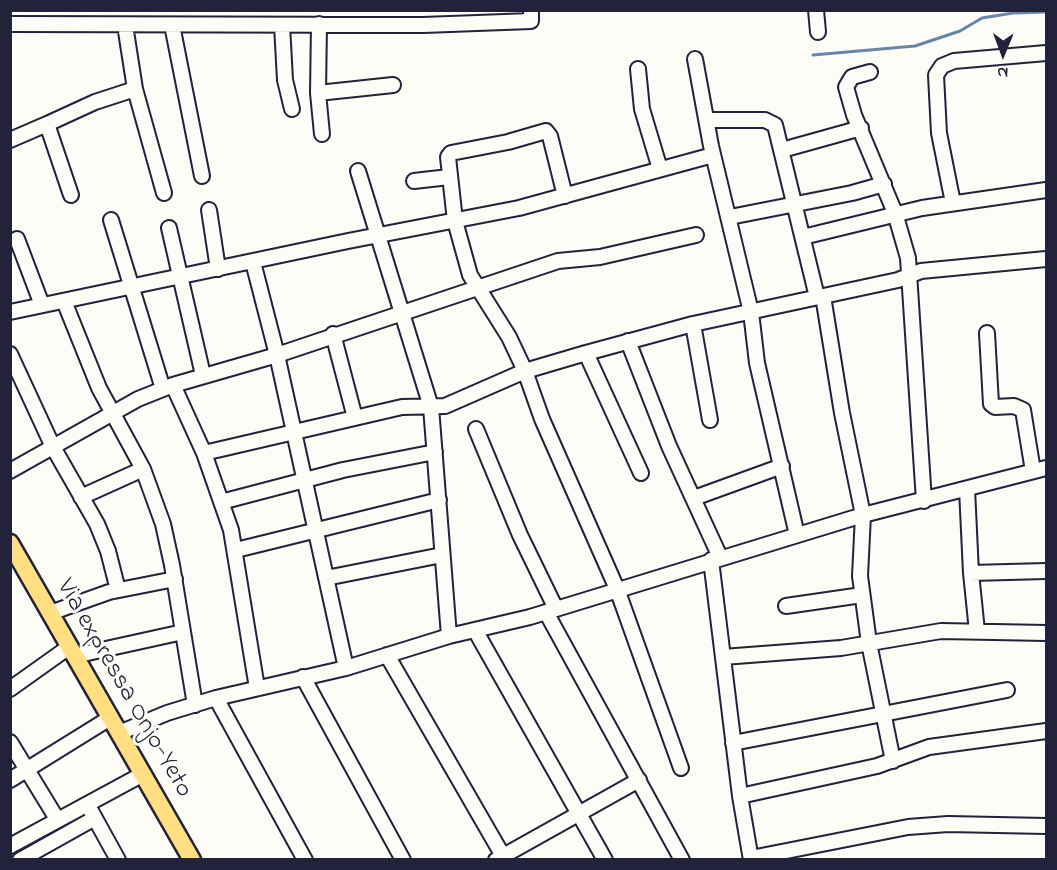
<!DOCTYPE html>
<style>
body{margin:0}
#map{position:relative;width:1057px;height:870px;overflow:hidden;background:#fdfcf7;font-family:"Indie Flower",sans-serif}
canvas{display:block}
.frame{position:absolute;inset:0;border:12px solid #22223b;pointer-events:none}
.north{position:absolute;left:973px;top:24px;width:60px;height:60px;-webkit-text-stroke:4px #fdfcf7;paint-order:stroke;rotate:181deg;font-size:16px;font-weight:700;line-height:24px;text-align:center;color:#22223b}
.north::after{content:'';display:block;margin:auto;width:21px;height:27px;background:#22223b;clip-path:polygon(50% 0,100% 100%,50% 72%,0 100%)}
</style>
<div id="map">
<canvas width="1057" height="870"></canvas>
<div class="frame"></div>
<div class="north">N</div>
</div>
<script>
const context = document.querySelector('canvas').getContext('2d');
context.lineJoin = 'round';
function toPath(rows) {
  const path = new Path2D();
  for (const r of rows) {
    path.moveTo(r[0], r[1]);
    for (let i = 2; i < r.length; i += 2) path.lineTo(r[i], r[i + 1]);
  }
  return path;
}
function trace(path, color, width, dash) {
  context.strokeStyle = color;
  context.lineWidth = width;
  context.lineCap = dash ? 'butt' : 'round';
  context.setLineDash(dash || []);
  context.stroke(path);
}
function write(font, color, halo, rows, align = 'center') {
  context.font = font + ' "Indie Flower",sans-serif';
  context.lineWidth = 6;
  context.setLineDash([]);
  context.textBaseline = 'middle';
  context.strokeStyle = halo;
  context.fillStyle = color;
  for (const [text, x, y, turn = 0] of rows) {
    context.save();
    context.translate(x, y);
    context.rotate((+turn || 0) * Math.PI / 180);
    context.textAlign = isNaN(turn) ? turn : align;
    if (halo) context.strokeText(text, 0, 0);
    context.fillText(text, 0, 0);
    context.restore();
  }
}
const stream = toPath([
 [813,55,915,46,960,31,982,18,1013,13,1046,12]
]);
const minor = toPath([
 [816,10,818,32],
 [10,24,423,25,531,21,531,10],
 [319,24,318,93,322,134],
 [125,25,135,89,164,193],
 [172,25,202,176],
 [282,25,285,80,292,109],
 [695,59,711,146,751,312,757,363,797,535],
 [638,69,642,109,660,169],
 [870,72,852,77,846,87,854,115,895,213,908,258,924,501],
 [318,93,393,85],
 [708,120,765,120,775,125,817,297],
 [47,124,95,102,135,89],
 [10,140,47,124,71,195],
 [782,150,861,128],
 [358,171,431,407,449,636],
 [414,181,449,177],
 [565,196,550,136,546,131,508,142,451,153,448,157,455,221,470,275,509,337,525,371,542,419,617,589,681,768],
 [953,203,939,133,936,75,942,66,954,61,1046,53],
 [209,210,218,269],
 [730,217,852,193,884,184],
 [111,220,163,389],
 [169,228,203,375],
 [803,237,922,208,1046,190],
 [17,239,42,305],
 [253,262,277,355,346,668],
 [823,296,842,413,863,515,860,576,869,643,893,761],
 [64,301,99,388,143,469,163,524,172,565,195,705],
 [10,312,348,241,519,208,713,155],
 [693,324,710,420],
 [987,333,991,404,995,407,1014,406,1023,410,1033,471],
 [333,334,355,418],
 [628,341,669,446,720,557],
 [586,353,641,473],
 [10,354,53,447,97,524,108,551,118,590],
 [173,385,204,453,231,530,257,688],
 [476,429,520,535,556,609],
 [204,453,402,407,445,406,525,371,586,353,693,324,898,280,921,271,1046,259],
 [10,471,138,399,173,385,277,355,558,261,600,257,696,235],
 [967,489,971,573,977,631],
 [81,497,143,469],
 [694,498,782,466],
 [221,502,343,470,435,452],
 [236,550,439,500],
 [711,560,740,796,751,860],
 [971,573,1046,571],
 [326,578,442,555],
 [786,606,862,595],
 [546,612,682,860],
 [50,613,109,592,175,579],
 [475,630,605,860],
 [387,655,503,856],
 [74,656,183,632],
 [723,657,841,648,941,631,1046,633],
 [303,677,403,860],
 [10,689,69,647],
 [216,698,305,860],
 [119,733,167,713,216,698,346,668,449,636,530,617,863,515,1046,468],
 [10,742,57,819],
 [733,743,1007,690],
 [10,780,110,718],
 [740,796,877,766,929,747,1046,731],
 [91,811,118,860],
 [10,846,143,774],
 [751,858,908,827,948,824,1046,826],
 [20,860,95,818],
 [496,860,639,780]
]);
const major = toPath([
 [10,543,192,860]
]);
const streetNames = [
 ["Via expressa Onjo-Yeto",123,689,60]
];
trace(stream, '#6986aa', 3);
trace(minor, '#22223b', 18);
trace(major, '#22223b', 21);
trace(minor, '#fdfcf7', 14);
trace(major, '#ffdf80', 16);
write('26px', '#22223b', '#fdfcf7', streetNames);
</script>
